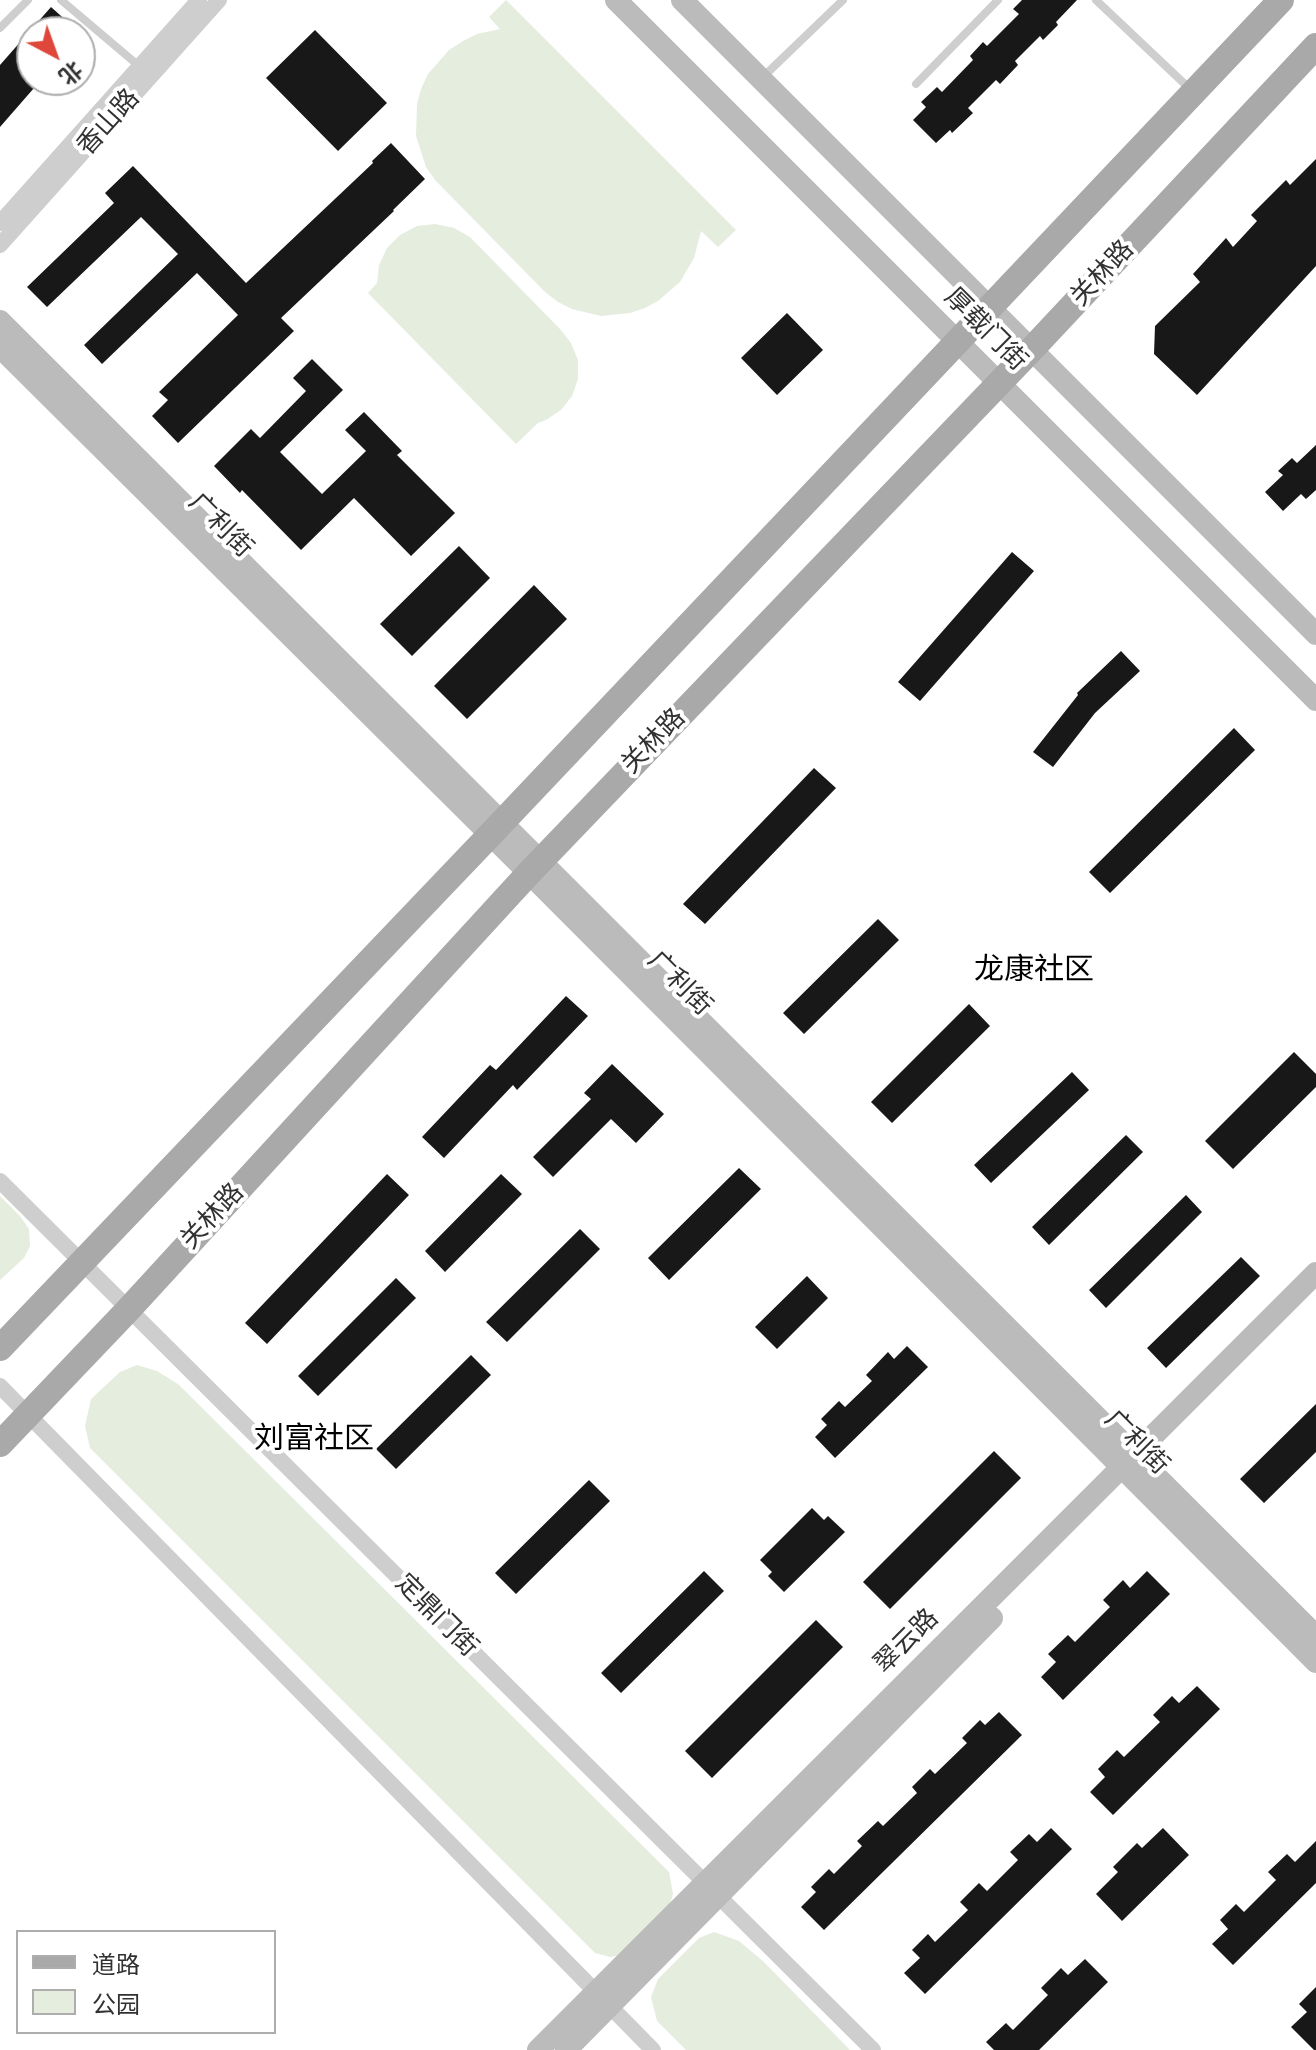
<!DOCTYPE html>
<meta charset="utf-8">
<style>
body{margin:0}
#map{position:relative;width:1316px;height:2050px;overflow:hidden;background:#fff;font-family:"DejaVu Sans","Noto Sans SC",sans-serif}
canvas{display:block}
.legend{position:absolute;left:16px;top:1930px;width:260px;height:104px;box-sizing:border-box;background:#fff;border:2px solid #adadad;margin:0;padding:10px 14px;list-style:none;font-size:24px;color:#313131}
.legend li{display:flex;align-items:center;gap:16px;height:40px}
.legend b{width:40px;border:2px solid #adadad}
.north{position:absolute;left:16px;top:16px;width:80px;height:80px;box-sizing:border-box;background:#fff;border:2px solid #adadad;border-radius:50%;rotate:139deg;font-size:22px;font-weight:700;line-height:32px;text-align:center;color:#313131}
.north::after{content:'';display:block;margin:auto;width:28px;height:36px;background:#df473b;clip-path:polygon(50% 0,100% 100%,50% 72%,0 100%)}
</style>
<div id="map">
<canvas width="1316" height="2050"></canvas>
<ul class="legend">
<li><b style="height:10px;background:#a9a9a9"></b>道路</li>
<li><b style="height:22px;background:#e5eddf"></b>公园</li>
</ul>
<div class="north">北</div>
</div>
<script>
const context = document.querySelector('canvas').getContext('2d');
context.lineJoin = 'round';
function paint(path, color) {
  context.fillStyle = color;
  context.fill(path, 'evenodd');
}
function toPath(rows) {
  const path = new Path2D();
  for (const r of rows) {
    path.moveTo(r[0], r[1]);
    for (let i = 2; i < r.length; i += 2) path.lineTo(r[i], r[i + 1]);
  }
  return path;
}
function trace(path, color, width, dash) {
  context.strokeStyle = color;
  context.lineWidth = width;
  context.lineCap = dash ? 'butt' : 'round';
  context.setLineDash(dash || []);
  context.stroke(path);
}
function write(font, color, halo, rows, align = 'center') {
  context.font = font + ' "DejaVu Sans","Noto Sans SC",sans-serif';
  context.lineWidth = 8;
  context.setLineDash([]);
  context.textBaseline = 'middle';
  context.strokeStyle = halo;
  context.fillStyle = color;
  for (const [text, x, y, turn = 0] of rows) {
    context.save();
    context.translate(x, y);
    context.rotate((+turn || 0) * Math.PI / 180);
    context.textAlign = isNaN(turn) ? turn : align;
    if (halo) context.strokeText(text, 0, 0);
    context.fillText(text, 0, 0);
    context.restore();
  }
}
const green = toPath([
 [506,0,736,230,718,247,701,231,694,258,680,282,658,301,645,308,630,313,601,316,572,309,558,302,545,292,435,180,426,167,416,136,417,104,421,89,428,74,449,50,463,41,477,34,500,29,489,17],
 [435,224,454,228,470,237,560,329,571,343,578,360,578,379,572,396,561,410,546,420,538,423,516,444,368,293,377,283,379,265,387,248,400,235,417,226],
 [0,1196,20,1216,29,1229,30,1246,24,1258,0,1280],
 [137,1365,157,1371,178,1384,669,1872,673,1894,668,1912,627,1954,610,1957,595,1953,90,1448,85,1426,91,1399,120,1372],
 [714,1932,739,1941,763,1961,850,2050,686,2050,657,2021,651,1997,658,1979,699,1938]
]);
const building = toPath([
 [1022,0,1077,0,1056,22,1058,25,1043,40,1040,36,1015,61,1018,65,1000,84,996,80,968,108,973,113,952,133,950,130,936,143,913,120,926,107,921,102,937,87,942,92,973,60,970,56,983,42,987,46,1019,14,1013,9],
 [51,7,79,32,32,32,32,80,41,80,0,127,0,65],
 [315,30,387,103,338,151,266,78],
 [391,143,425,179,393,210,394,211,281,318,294,331,178,443,152,416,168,400,159,392,238,315,197,273,102,364,84,345,178,254,141,217,47,307,27,287,114,203,105,193,133,166,246,283,373,163,372,161],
 [1316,159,1316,266,1197,395,1154,354,1155,326,1200,282,1193,274,1226,238,1233,247,1257,221,1251,215,1286,180,1290,185],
 [787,313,823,350,777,395,741,358],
 [312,359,343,390,280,452,322,494,366,451,345,430,364,412,402,451,397,455,455,513,411,556,354,498,301,550,242,490,240,493,214,466,251,429,260,438,306,391,293,378],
 [1316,445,1316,490,1306,499,1301,494,1283,511,1265,492,1283,475,1278,471,1292,458,1297,463],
 [459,546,490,578,412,656,380,624],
 [1012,552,1034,571,920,701,898,682],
 [534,585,567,619,467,719,434,686],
 [1121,651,1140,671,1095,713,1053,767,1033,752,1078,695,1077,693],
 [1234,728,1255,750,1110,893,1089,872],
 [814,768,836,788,705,924,683,904],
 [878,919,899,940,804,1034,783,1013],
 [566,996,588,1016,517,1090,513,1085,444,1158,422,1137,490,1065,496,1070],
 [969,1004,990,1026,892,1123,871,1102],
 [1294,1052,1316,1074,1316,1087,1233,1169,1205,1141],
 [612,1064,664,1114,636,1143,611,1119,553,1177,533,1157,591,1099,584,1093],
 [1072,1072,1089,1090,991,1183,974,1165],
 [1126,1135,1143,1152,1049,1245,1032,1227],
 [739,1168,761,1189,669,1280,648,1258],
 [387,1174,409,1195,267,1344,245,1323],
 [501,1174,522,1194,445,1272,425,1251],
 [1186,1195,1202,1212,1106,1308,1089,1290],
 [580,1229,600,1249,507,1342,486,1322],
 [1241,1257,1260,1276,1166,1368,1147,1348],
 [807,1276,828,1298,777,1349,755,1327],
 [396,1278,416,1298,318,1396,298,1376],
 [907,1346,928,1367,835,1458,815,1437,827,1425,821,1419,839,1401,845,1407,872,1381,866,1375,888,1352,894,1359],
 [471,1355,491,1375,396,1469,376,1449],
 [1316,1404,1316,1452,1264,1503,1240,1479],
 [994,1451,1021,1478,890,1609,863,1582],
 [589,1480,610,1501,516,1594,495,1573],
 [812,1508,824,1520,828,1516,845,1532,784,1592,768,1576,772,1572,760,1560],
 [704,1571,724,1591,621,1693,601,1673],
 [1147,1571,1170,1594,1063,1700,1041,1677,1056,1662,1048,1654,1068,1635,1075,1642,1110,1607,1103,1600,1123,1580,1130,1588],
 [816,1620,843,1647,712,1778,685,1751],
 [1197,1686,1220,1709,1113,1815,1090,1792,1105,1777,1098,1769,1117,1750,1124,1757,1160,1722,1153,1715,1172,1696,1179,1703],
 [999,1712,1022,1735,824,1930,801,1907,816,1892,811,1887,829,1869,834,1874,862,1846,857,1841,878,1821,883,1826,917,1793,912,1787,930,1769,935,1774,967,1743,962,1738,980,1720,985,1725],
 [1051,1828,1072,1849,925,1994,904,1973,920,1958,912,1950,928,1934,935,1942,968,1910,960,1902,979,1883,987,1891,1018,1860,1010,1852,1029,1834,1037,1842],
 [1163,1828,1189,1855,1122,1921,1096,1894,1118,1872,1113,1867,1137,1843,1142,1848],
 [1316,1841,1316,1883,1233,1965,1212,1944,1228,1929,1220,1920,1236,1904,1244,1912,1276,1880,1268,1872,1287,1854,1295,1862],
 [1085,1959,1108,1982,1039,2050,994,2050,986,2042,1006,2023,1013,2030,1048,1995,1041,1988,1061,1968,1068,1975],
 [1316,1987,1316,2050,1314,2050,1291,2027,1307,2012,1299,2004]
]);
const lane = toPath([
 [61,0,139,66],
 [1096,0,1190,89],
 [0,28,28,0],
 [763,77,843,0],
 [916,84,998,0]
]);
const street = toPath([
 [0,223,199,0],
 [0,245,219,0],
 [0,1181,873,2050],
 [0,1386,653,2050]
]);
const secondary = toPath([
 [616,0,1316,700],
 [682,0,1316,634],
 [0,321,1316,1636],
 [0,347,529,873,1316,1662],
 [538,2050,1316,1273],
 [566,2050,992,1618]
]);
const primary = toPath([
 [0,1348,490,835,1281,0],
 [0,1444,128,1310,529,873,1031,350,1316,46]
]);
const streetNames = [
 ["香山路",109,123,-48],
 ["关林路",1103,274,-47],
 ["厚载门街",985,330,45],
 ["广利街",220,526,45],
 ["关林路",654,742,-46],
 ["广利街",679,984,45],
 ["关林路",213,1217,-47],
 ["广利街",1136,1443,45],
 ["定鼎门街",436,1616,45],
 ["翠云路",907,1642,-45]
];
const quarterNames = [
 ["龙康社区",1034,971],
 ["刘富社区",314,1440]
];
paint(green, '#e5eddf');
paint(building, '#181818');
trace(lane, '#cecece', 8);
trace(street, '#cecece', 16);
trace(secondary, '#bbb', 22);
trace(primary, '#a9a9a9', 26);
write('26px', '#313131', '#fff', streetNames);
write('30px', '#000', '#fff', quarterNames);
</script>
